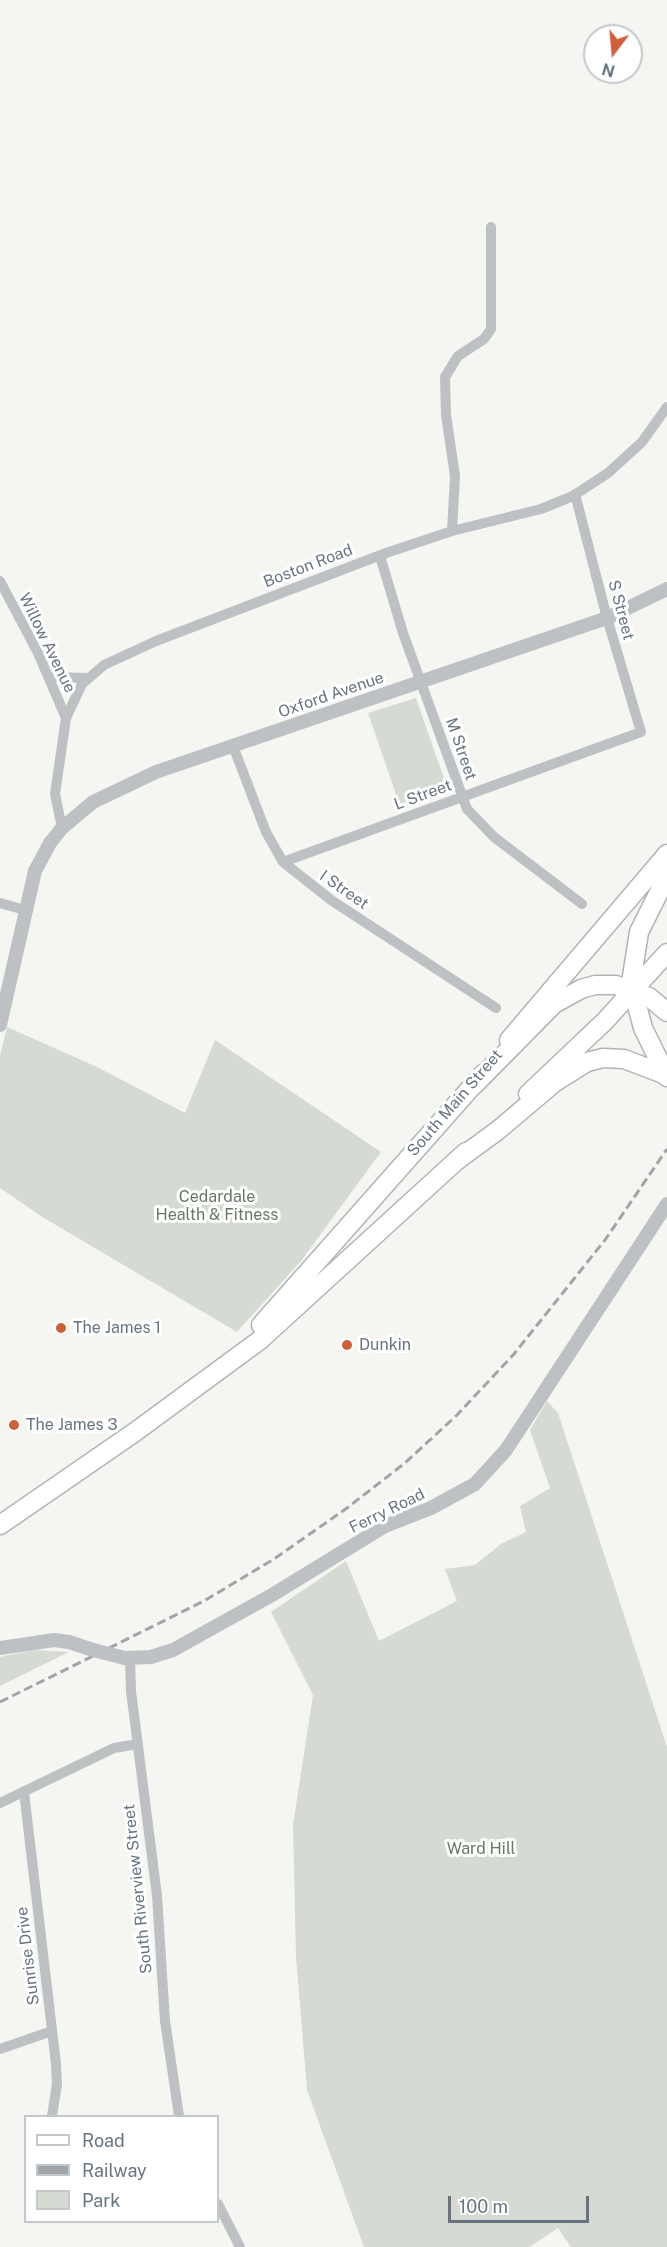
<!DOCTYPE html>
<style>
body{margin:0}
#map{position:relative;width:667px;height:2247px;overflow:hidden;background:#f5f5f2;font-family:"Public Sans",sans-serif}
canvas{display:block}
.legend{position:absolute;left:24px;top:2115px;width:195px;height:108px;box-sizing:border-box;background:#fff;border:2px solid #c3c8cc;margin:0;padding:8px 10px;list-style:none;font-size:18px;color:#687580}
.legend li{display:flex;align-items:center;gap:12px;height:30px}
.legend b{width:30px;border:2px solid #c3c8cc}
.north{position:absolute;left:583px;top:24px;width:60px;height:60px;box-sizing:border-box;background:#fff;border:2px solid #c3c8cc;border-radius:50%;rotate:196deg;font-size:16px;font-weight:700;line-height:24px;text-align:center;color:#687580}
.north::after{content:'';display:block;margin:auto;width:21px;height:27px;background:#cf5f39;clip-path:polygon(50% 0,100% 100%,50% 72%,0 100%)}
.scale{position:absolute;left:448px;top:2196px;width:141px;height:27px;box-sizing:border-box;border:3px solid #687580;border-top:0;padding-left:8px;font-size:18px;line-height:21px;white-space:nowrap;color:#687580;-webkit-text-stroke:4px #fff;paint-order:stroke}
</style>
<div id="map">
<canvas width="667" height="2247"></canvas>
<ul class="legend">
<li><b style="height:8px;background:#fff"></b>Road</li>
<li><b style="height:8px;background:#9fa5a9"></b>Railway</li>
<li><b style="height:16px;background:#d5dad2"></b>Park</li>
</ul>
<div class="north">N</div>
<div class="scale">100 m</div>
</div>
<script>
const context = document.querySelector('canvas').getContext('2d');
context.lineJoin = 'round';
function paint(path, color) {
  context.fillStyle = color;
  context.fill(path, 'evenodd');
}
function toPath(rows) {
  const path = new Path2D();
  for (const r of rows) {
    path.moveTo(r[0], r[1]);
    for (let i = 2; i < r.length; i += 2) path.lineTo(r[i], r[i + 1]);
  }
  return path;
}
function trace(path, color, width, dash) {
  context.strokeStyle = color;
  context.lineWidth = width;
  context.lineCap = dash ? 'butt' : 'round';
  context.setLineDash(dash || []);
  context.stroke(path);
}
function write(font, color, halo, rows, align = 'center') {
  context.font = font + ' "Public Sans",sans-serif';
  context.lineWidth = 6;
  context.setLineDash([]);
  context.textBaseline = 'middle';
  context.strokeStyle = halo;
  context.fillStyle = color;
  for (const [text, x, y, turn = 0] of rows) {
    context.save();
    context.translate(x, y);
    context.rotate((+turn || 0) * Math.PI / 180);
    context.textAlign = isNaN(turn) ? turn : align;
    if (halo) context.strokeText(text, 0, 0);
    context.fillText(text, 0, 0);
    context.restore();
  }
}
const green = toPath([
 [416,698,449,793,401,809,368,713],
 [7,1027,97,1067,185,1113,215,1040,381,1152,301,1261,237,1332,44,1218,0,1188,0,1056],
 [547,1401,558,1413,667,1747,667,2247,571,2247,558,2228,529,2247,364,2247,307,2090,296,1957,293,1825,313,1695,271,1612,346,1561,379,1641,457,1601,445,1569,475,1565,501,1544,526,1532,520,1506,550,1488,530,1430],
 [35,1650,69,1652,0,1686,0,1657]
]);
const minor = toPath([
 [452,531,455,476,446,415,445,377,458,356,484,339,491,329,491,227],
 [380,556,403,633,467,809,494,837,582,904],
 [0,581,38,653,66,718],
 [49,677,89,678],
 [233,746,266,832,283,862,331,900,496,1008],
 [62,828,55,794,66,718,82,684,104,665,156,641,386,553,452,531,541,509,573,496,608,473,642,442,667,407],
 [283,862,641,732,607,618,575,494],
 [0,903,25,910],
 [130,1658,131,1691,157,1896,165,2021,179,2116],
 [24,1792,56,2064,57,2084,52,2116],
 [0,1803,114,1748,138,1744],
 [0,2049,52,2031],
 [218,2204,240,2247]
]);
const tertiary = toPath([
 [0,1025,35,871,50,843,62,828,93,802,156,772,607,618,667,589],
 [0,1648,54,1640,69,1642,93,1650],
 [125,1658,151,1657,173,1650,272,1595,385,1526,431,1508,475,1484,506,1450,667,1204]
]);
const primary = toPath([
 [509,1040,667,854],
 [528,1094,605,1021,667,953],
 [261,1325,483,1074],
 [0,1525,135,1432,260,1340,466,1152]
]);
const trunk = toPath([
 [667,876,639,932,631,983,643,1028,667,1077],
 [474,1085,554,1004,581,989,595,985,616,985,649,997,667,1012],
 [456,1161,497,1131,555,1082,587,1062,603,1058,624,1059,666,1075]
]);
const rail = toPath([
 [0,1702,204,1601,274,1559,347,1508,405,1463,457,1415,514,1354,605,1240,667,1149]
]);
const tertiaryBridge = toPath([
 [93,1650,125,1658]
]);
const markers = [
 [61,1328,6,"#cf5f39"],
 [347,1345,6,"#cf5f39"],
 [14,1425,6,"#cf5f39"]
];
const streetNames = [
 ["Boston Road",308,566,-21],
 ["S Street",621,610,75],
 ["Willow Avenue",47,643,64],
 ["Oxford Avenue",331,695,-19],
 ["M Street",461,749,71],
 ["L Street",423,795,-20],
 ["I Street",344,890,35],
 ["South Main Street",455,1103,-49],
 ["Ferry Road",387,1511,-26],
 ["South Riverview Street",138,1889,-96],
 ["Sunrise Drive",28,1956,-97]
];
const parkNames = [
 ["Cedardale",217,1197],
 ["Health & Fitness",217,1215],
 ["Ward Hill",481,1849]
];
const poiNames = [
 ["The James 1",73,1328],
 ["Dunkin",359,1345],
 ["The James 3",26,1425]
];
paint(green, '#d5dad2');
trace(primary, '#b1b5b8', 21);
trace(trunk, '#b1b4b7', 21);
trace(minor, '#bdc1c4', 10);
trace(tertiary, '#bdc1c4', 14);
trace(primary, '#fff', 18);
trace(trunk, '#fff', 18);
trace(rail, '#9fa5a9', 3, [9, 4.5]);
trace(tertiaryBridge, '#bdc1c4', 14);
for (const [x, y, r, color] of markers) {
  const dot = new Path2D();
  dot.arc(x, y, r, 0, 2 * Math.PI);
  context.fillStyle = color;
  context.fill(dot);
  trace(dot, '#fff', 2);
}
write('16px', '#687580', '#fff', streetNames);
write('16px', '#697866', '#fff', parkNames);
write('16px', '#687580', '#fff', poiNames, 'left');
</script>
